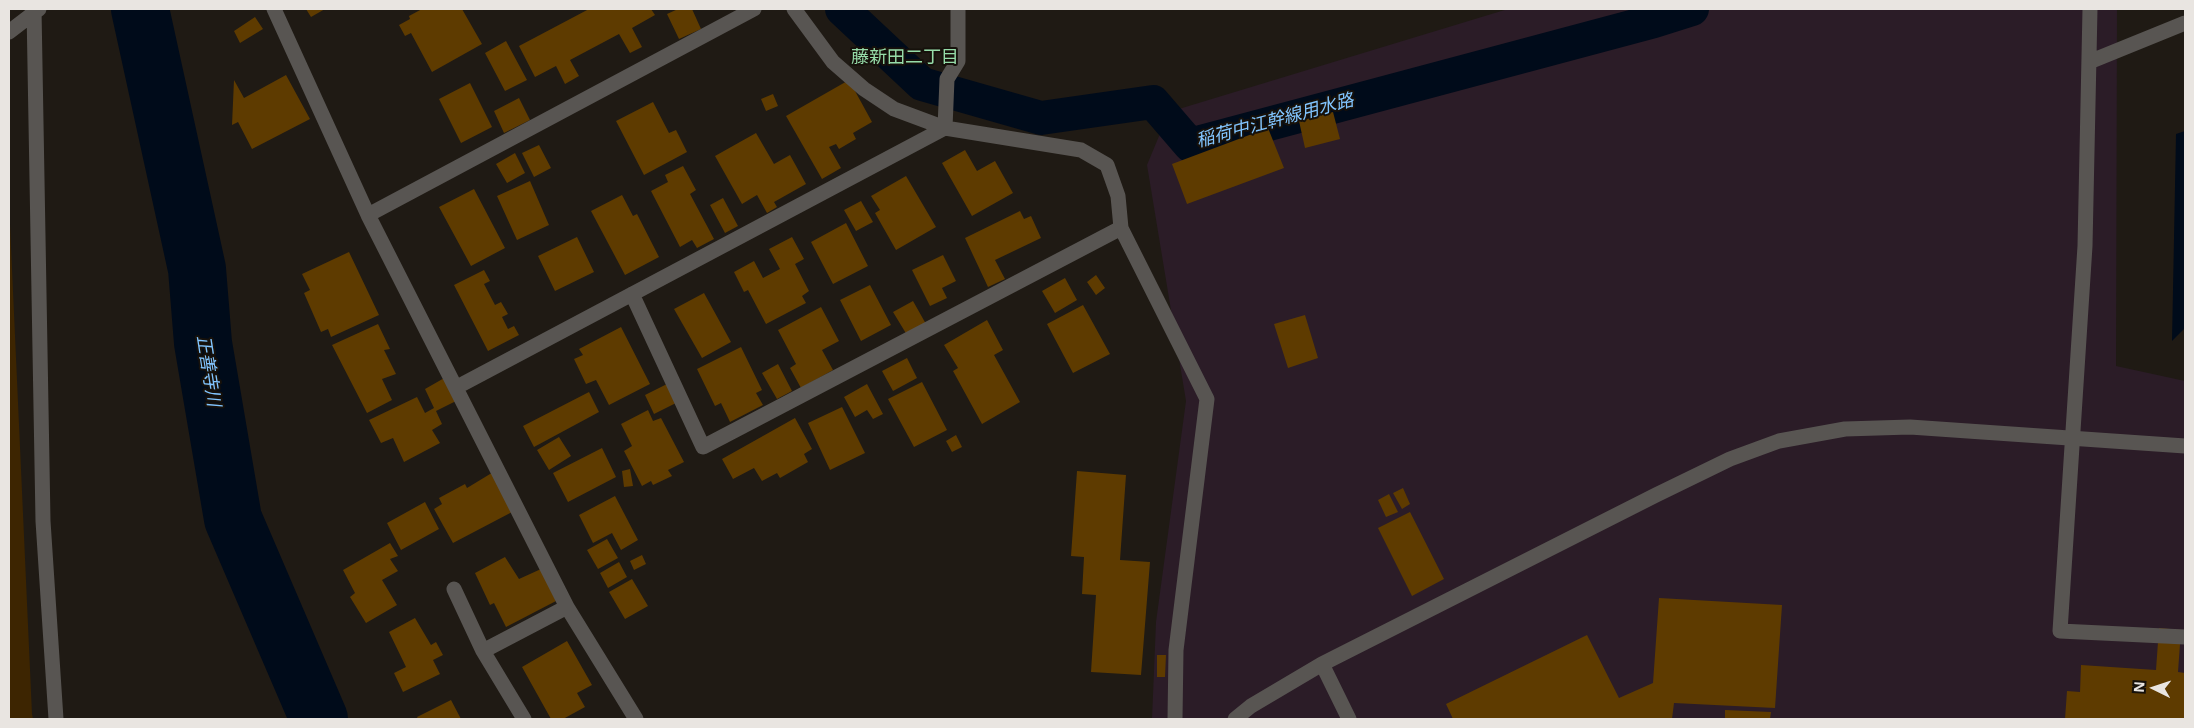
<!DOCTYPE html>
<meta charset="utf-8">
<style>
body{margin:0}
#map{position:relative;width:2194px;height:728px;overflow:hidden;background:#1f1a14;font-family:"Open Sans",sans-serif}
canvas{display:block}
.frame{position:absolute;inset:0;border:10px solid #e9e5e1;pointer-events:none}
.north{position:absolute;left:2129px;top:663px;width:50px;height:50px;-webkit-text-stroke:4px #16110b;paint-order:stroke;rotate:274deg;font-size:14px;font-weight:700;line-height:20px;text-align:center;color:#e9e5e1}
.north::after{content:'';display:block;margin:auto;width:18px;height:22px;background:#e9e5e1;clip-path:polygon(50% 0,100% 100%,50% 72%,0 100%)}
</style>
<div id="map">
<canvas width="2194" height="728"></canvas>
<div class="frame"></div>
<div class="north">N</div>
</div>
<script>
const context = document.querySelector('canvas').getContext('2d');
context.lineJoin = 'round';
function paint(path, color) {
  context.fillStyle = color;
  context.fill(path, 'evenodd');
}
function toPath(rows) {
  const path = new Path2D();
  for (const r of rows) {
    path.moveTo(r[0], r[1]);
    for (let i = 2; i < r.length; i += 2) path.lineTo(r[i], r[i + 1]);
  }
  return path;
}
function trace(path, color, width, dash) {
  context.strokeStyle = color;
  context.lineWidth = width;
  context.lineCap = dash ? 'butt' : 'round';
  context.setLineDash(dash || []);
  context.stroke(path);
}
function write(font, color, halo, rows, align = 'center') {
  context.font = font + ' "Open Sans","Noto Sans JP",sans-serif';
  context.lineWidth = 4;
  context.setLineDash([]);
  context.textBaseline = 'middle';
  context.strokeStyle = halo;
  context.fillStyle = color;
  for (const [text, x, y, turn = 0] of rows) {
    context.save();
    context.translate(x, y);
    context.rotate((+turn || 0) * Math.PI / 180);
    context.textAlign = isNaN(turn) ? turn : align;
    if (halo) context.strokeText(text, 0, 0);
    context.fillText(text, 0, 0);
    context.restore();
  }
}
const education = toPath([
 [1508,9,2117,9,2116,366,2185,381,2185,719,1152,719,1156,622,1186,401,1147,165,1169,112]
]);
const green = toPath([
 [9,202,32,714,33,719,9,719]
]);
const water = toPath([
 [2185,131,2185,328,2172,341,2176,134]
]);
const canal = toPath([
 [842,9,922,84,1041,118,1153,102,1190,145,1654,21,1692,9]
]);
const river = toPath([
 [140,9,197,269,203,343,233,519,319,719]
]);
const building = toPath([
 [306,9,325,9,311,17],
 [422,9,462,9,482,44,432,72,411,33,405,36,399,25,410,19,409,16],
 [589,9,651,9,655,15,632,28,642,47,630,53,619,34,570,60,579,76,565,84,556,66,535,77,519,46],
 [678,9,692,9,701,29,679,39,667,14],
 [255,17,263,29,240,43,234,31],
 [506,41,527,80,505,91,485,53],
 [286,75,310,119,252,149,238,122,232,125,234,80,244,98],
 [849,80,872,122,853,133,856,139,839,149,836,144,829,147,841,168,822,179,786,116],
 [470,83,492,127,461,143,439,99],
 [773,94,778,106,766,111,761,99],
 [519,98,530,120,504,133,494,111],
 [653,102,669,133,676,130,687,152,644,175,616,121],
 [1333,112,1340,139,1305,148,1299,121],
 [1268,128,1284,168,1187,204,1172,164],
 [756,133,774,164,790,155,806,184,774,202,777,207,767,213,757,195,742,204,715,156],
 [539,145,551,168,534,177,522,153],
 [965,150,977,171,995,161,1013,193,972,216,942,163],
 [515,153,525,173,507,183,496,164],
 [683,166,696,190,690,194,714,239,697,248,692,240,680,247,651,191,668,182,665,175],
 [906,176,936,227,896,250,875,213,880,210,871,196],
 [530,181,549,225,517,240,497,196],
 [474,189,505,248,471,266,439,207],
 [622,195,633,216,637,214,659,257,625,275,591,211],
 [723,198,738,226,725,233,710,205],
 [861,201,873,222,856,231,844,210],
 [1020,211,1024,219,1031,216,1041,238,995,260,1005,279,988,287,965,238],
 [846,223,868,266,833,284,811,242],
 [577,237,594,272,555,291,538,256],
 [792,237,804,259,795,264,809,291,802,296,806,303,766,324,748,290,744,292,734,272,754,261,763,278,780,269,769,249],
 [349,252,379,315,331,337,328,329,321,332,304,293,310,290,302,274],
 [943,255,956,281,942,288,947,298,930,306,912,270],
 [484,270,490,281,484,284,495,305,501,302,508,314,502,317,508,329,514,326,519,335,488,351,454,285],
 [1096,275,1105,288,1096,295,1087,282],
 [1065,278,1077,300,1055,313,1042,291],
 [870,285,891,325,861,341,840,300],
 [704,293,731,342,702,358,674,309],
 [913,301,926,324,907,335,893,312],
 [1083,305,1110,354,1073,373,1047,324],
 [821,307,839,341,822,350,833,370,801,388,790,368,796,364,778,330],
 [1305,315,1318,358,1288,368,1274,324],
 [987,320,1003,350,994,355,1020,402,982,424,953,371,958,368,944,345],
 [378,324,390,349,384,350,396,374,382,379,392,400,367,413,332,345],
 [621,327,650,384,609,405,596,380,586,384,574,359,583,355,579,349],
 [741,347,762,390,756,393,763,405,730,422,721,403,715,406,697,369],
 [907,358,917,378,893,391,882,371],
 [778,364,792,391,777,399,762,373],
 [446,377,458,400,436,411,442,424,432,430,440,443,404,462,393,438,381,443,369,420,417,397,425,413,434,408,425,389],
 [922,382,947,430,914,447,888,399],
 [669,383,678,402,654,414,645,395],
 [867,384,883,414,873,419,867,410,855,417,844,397],
 [589,392,599,412,534,447,523,426],
 [842,407,865,453,830,470,808,423],
 [648,410,653,421,661,418,684,462,668,470,672,476,653,485,651,481,642,486,624,451,632,446,621,424],
 [795,418,812,449,804,454,808,462,780,478,777,473,762,481,754,468,733,479,722,459],
 [956,435,962,447,952,452,946,441],
 [559,437,571,456,549,470,537,450],
 [602,448,616,477,568,502,553,473],
 [630,469,633,486,624,487,622,471],
 [495,471,514,511,453,543,434,509,442,504,439,498,465,484,467,488],
 [1077,471,1126,475,1120,560,1150,562,1141,675,1091,672,1096,595,1082,594,1084,557,1071,556],
 [1403,488,1410,504,1402,509,1393,493],
 [1389,494,1398,512,1386,517,1378,500],
 [615,496,638,540,621,550,612,533,593,543,579,515],
 [425,502,439,529,401,550,387,523],
 [1410,512,1444,579,1412,596,1378,528],
 [607,539,618,558,598,569,587,550],
 [390,543,398,556,390,559,398,571,382,580,397,605,366,623,350,597,355,593,343,570],
 [642,555,646,564,634,570,630,561],
 [505,557,519,579,541,569,556,601,506,627,494,603,490,605,475,573],
 [619,562,627,577,608,588,600,573],
 [632,579,648,606,625,619,609,592],
 [1659,598,1782,605,1775,708,1674,703,1672,719,1453,719,1446,704,1587,635,1619,698,1653,683],
 [415,618,431,645,436,642,443,655,433,660,440,674,403,692,394,673,406,667,389,632],
 [2159,628,2181,630,2178,672,2185,673,2185,719,2065,719,2067,691,2080,692,2081,665,2156,670],
 [567,641,592,685,577,693,585,707,563,719,551,719,522,667],
 [1157,655,1166,655,1165,677,1157,677],
 [451,700,461,719,418,719,417,717],
 [1725,710,1771,712,1770,719,1725,719]
]);
const minor = toPath([
 [34,9,43,521,56,719],
 [274,9,368,215,567,607,636,719],
 [794,9,833,62,864,89,894,109,945,128,1081,150,1107,165,1118,196,1121,228,1207,399,1176,650,1175,719],
 [2090,9,2085,246,2060,631,2185,637],
 [9,32,39,9],
 [2089,62,2185,23],
 [945,128,947,79,958,61,958,9],
 [368,215,754,9],
 [632,294,703,447,1121,228],
 [457,387,945,128],
 [454,589,483,651,524,719],
 [483,651,567,607],
 [1235,719,1251,706,1322,664],
 [1349,719,1322,664,1656,495,1730,459,1779,441,1845,429,1910,427,2185,446]
]);
const neighbourhoodNames = [
 ["藤新田二丁目",905,58]
];
const waterNames = [
 ["稲荷中江幹線用水路",1275,121,-15],
 ["正善寺川",208,371,81]
];
paint(education, '#2b1c27');
paint(green, '#3d2501');
paint(water, '#000b1a');
trace(canal, '#000b1a', 34);
trace(river, '#000b1a', 58);
paint(building, '#5e3b00');
trace(minor, '#585552', 15);
write('18px', '#96dca9', '#16110b', neighbourhoodNames);
write('italic 18px', '#82c5ff', '#16110b', waterNames);
</script>
